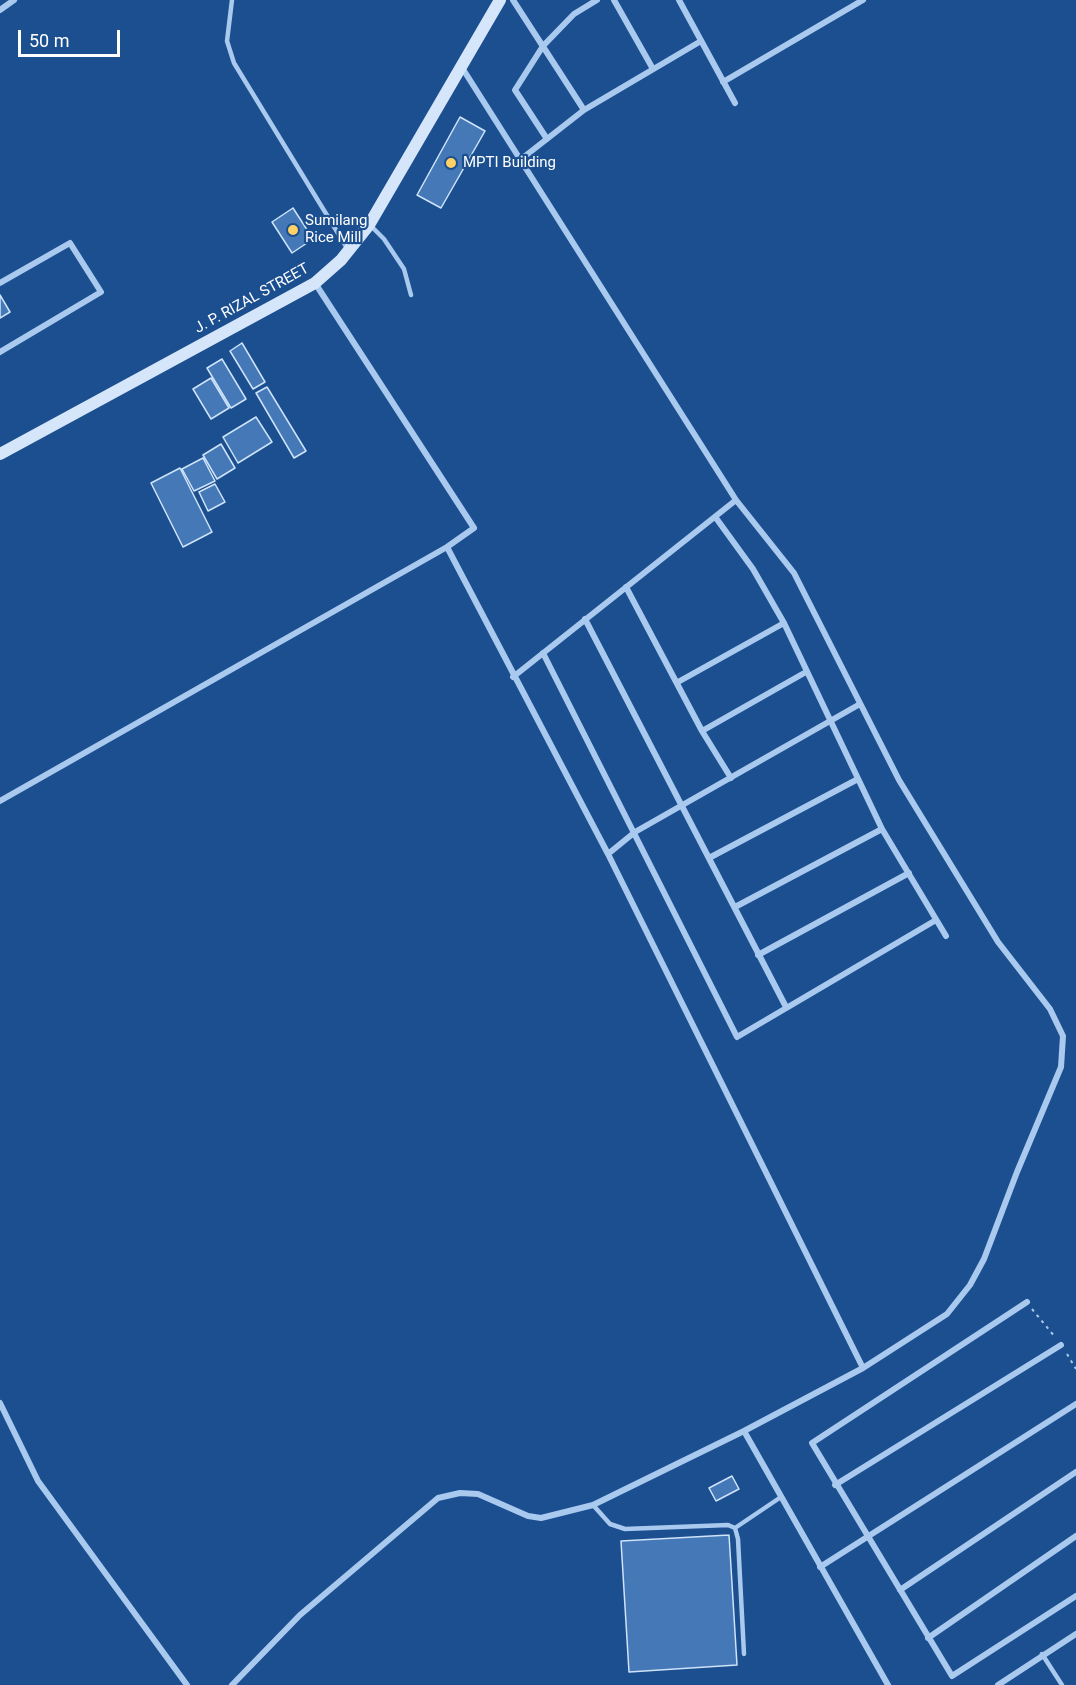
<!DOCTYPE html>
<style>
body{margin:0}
#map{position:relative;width:1076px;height:1685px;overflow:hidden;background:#1b4f8f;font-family:Roboto,sans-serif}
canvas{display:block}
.scale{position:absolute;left:18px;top:30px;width:102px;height:27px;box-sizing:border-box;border:3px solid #fff;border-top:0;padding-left:8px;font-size:18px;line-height:21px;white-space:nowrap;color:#fff;-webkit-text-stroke:4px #1b4f8f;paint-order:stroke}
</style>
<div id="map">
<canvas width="1076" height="1685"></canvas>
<div class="scale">50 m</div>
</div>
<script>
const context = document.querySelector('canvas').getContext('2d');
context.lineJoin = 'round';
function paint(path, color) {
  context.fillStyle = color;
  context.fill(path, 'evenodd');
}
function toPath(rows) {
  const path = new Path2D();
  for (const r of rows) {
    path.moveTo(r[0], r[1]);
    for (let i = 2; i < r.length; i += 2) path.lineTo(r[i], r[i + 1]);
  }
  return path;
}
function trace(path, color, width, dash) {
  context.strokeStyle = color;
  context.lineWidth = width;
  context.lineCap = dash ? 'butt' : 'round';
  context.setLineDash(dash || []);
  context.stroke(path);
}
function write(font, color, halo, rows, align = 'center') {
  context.font = font + ' Roboto,sans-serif';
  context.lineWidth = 4.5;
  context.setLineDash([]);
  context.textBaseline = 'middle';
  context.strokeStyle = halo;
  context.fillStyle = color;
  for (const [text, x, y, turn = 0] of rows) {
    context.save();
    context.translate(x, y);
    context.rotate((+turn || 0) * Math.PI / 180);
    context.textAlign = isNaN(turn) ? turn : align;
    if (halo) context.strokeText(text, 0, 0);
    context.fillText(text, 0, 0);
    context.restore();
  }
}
const building = toPath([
 [460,117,485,131,441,208,417,195,460,117],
 [293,208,313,239,292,253,272,222,293,208],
 [0,295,10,312,0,318,0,295],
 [242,343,265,382,253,389,230,351,242,343],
 [222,359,246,399,231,408,207,368,222,359],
 [211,378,229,408,211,419,193,389,211,378],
 [267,387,306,451,294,458,256,393,267,387],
 [256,417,272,442,238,463,223,437,256,417],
 [221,444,235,468,217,479,203,455,221,444],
 [203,458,215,481,194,491,182,469,203,458],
 [180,468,212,532,183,547,151,483,180,468],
 [215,484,225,502,208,511,199,492,215,484],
 [732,1476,739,1489,716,1501,709,1488,732,1476],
 [729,1535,737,1665,629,1672,621,1541,729,1535]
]);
const path = toPath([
 [1032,1309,1055,1337],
 [1067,1354,1076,1369]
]);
const service = toPath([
 [232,0,227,41,234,63,347,248],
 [371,226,384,239,404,269,411,295],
 [593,1505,610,1524,625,1529,728,1525,735,1528,738,1539,744,1654],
 [735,1528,781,1497],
 [1042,1654,1062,1685]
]);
const minor = toPath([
 [513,0,584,110],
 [614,0,653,69],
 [679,0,735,103],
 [0,10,14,0],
 [723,82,863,0],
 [547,139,515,90,543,46,574,14,597,0],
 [520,160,584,110,701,41],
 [0,283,70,243,101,292,0,352],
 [716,518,753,569,784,623,882,829,946,936],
 [447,547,608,854,863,1368],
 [626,587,702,731,731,778],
 [585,619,786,1007],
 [543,653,737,1037,936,920],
 [513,677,736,500],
 [678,682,784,623],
 [702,731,806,672],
 [0,801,447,547,474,528,315,283],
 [608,854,635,832,860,704],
 [709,858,858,779],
 [735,907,882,829],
 [758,955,909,873],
 [1027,1302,812,1443,952,1676,1076,1596],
 [0,1403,38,1481,187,1685],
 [744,1431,888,1685],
 [835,1485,1061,1345],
 [820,1567,1076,1404],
 [900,1590,1076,1472],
 [928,1638,1076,1536],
 [232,1685,300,1615,438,1498,460,1493,478,1494,528,1516,541,1518,593,1505,744,1431,863,1368,947,1314,970,1285,984,1259,1017,1172,1061,1067,1063,1036,1050,1009,998,942,899,780,794,573,736,500,461,66],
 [998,1685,1076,1634]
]);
const secondary = toPath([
 [0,454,315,283,341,260,369,225,500,0]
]);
const markers = [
 [451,163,6,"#ffd166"],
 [293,230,6,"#ffd166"]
];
const poiNames = [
 ["MPTI Building",463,163],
 ["Sumilang",305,221],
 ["Rice Mill",305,238]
];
const streetNames = [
 ["J. P. RIZAL STREET",252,299,-29]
];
paint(building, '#4478b7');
trace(building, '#cfe3fa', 1.5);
trace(path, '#a9c9ee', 2, [3, 4.5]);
trace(service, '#a9c9ee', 4.5);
trace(minor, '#a9c9ee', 6);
trace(secondary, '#d6e6fa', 12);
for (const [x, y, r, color] of markers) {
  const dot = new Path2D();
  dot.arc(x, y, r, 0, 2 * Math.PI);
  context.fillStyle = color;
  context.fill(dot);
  trace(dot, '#1b4f8f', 2);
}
write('15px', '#fff', '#1b4f8f', poiNames, 'left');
write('15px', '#fff', '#1b4f8f', streetNames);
</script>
